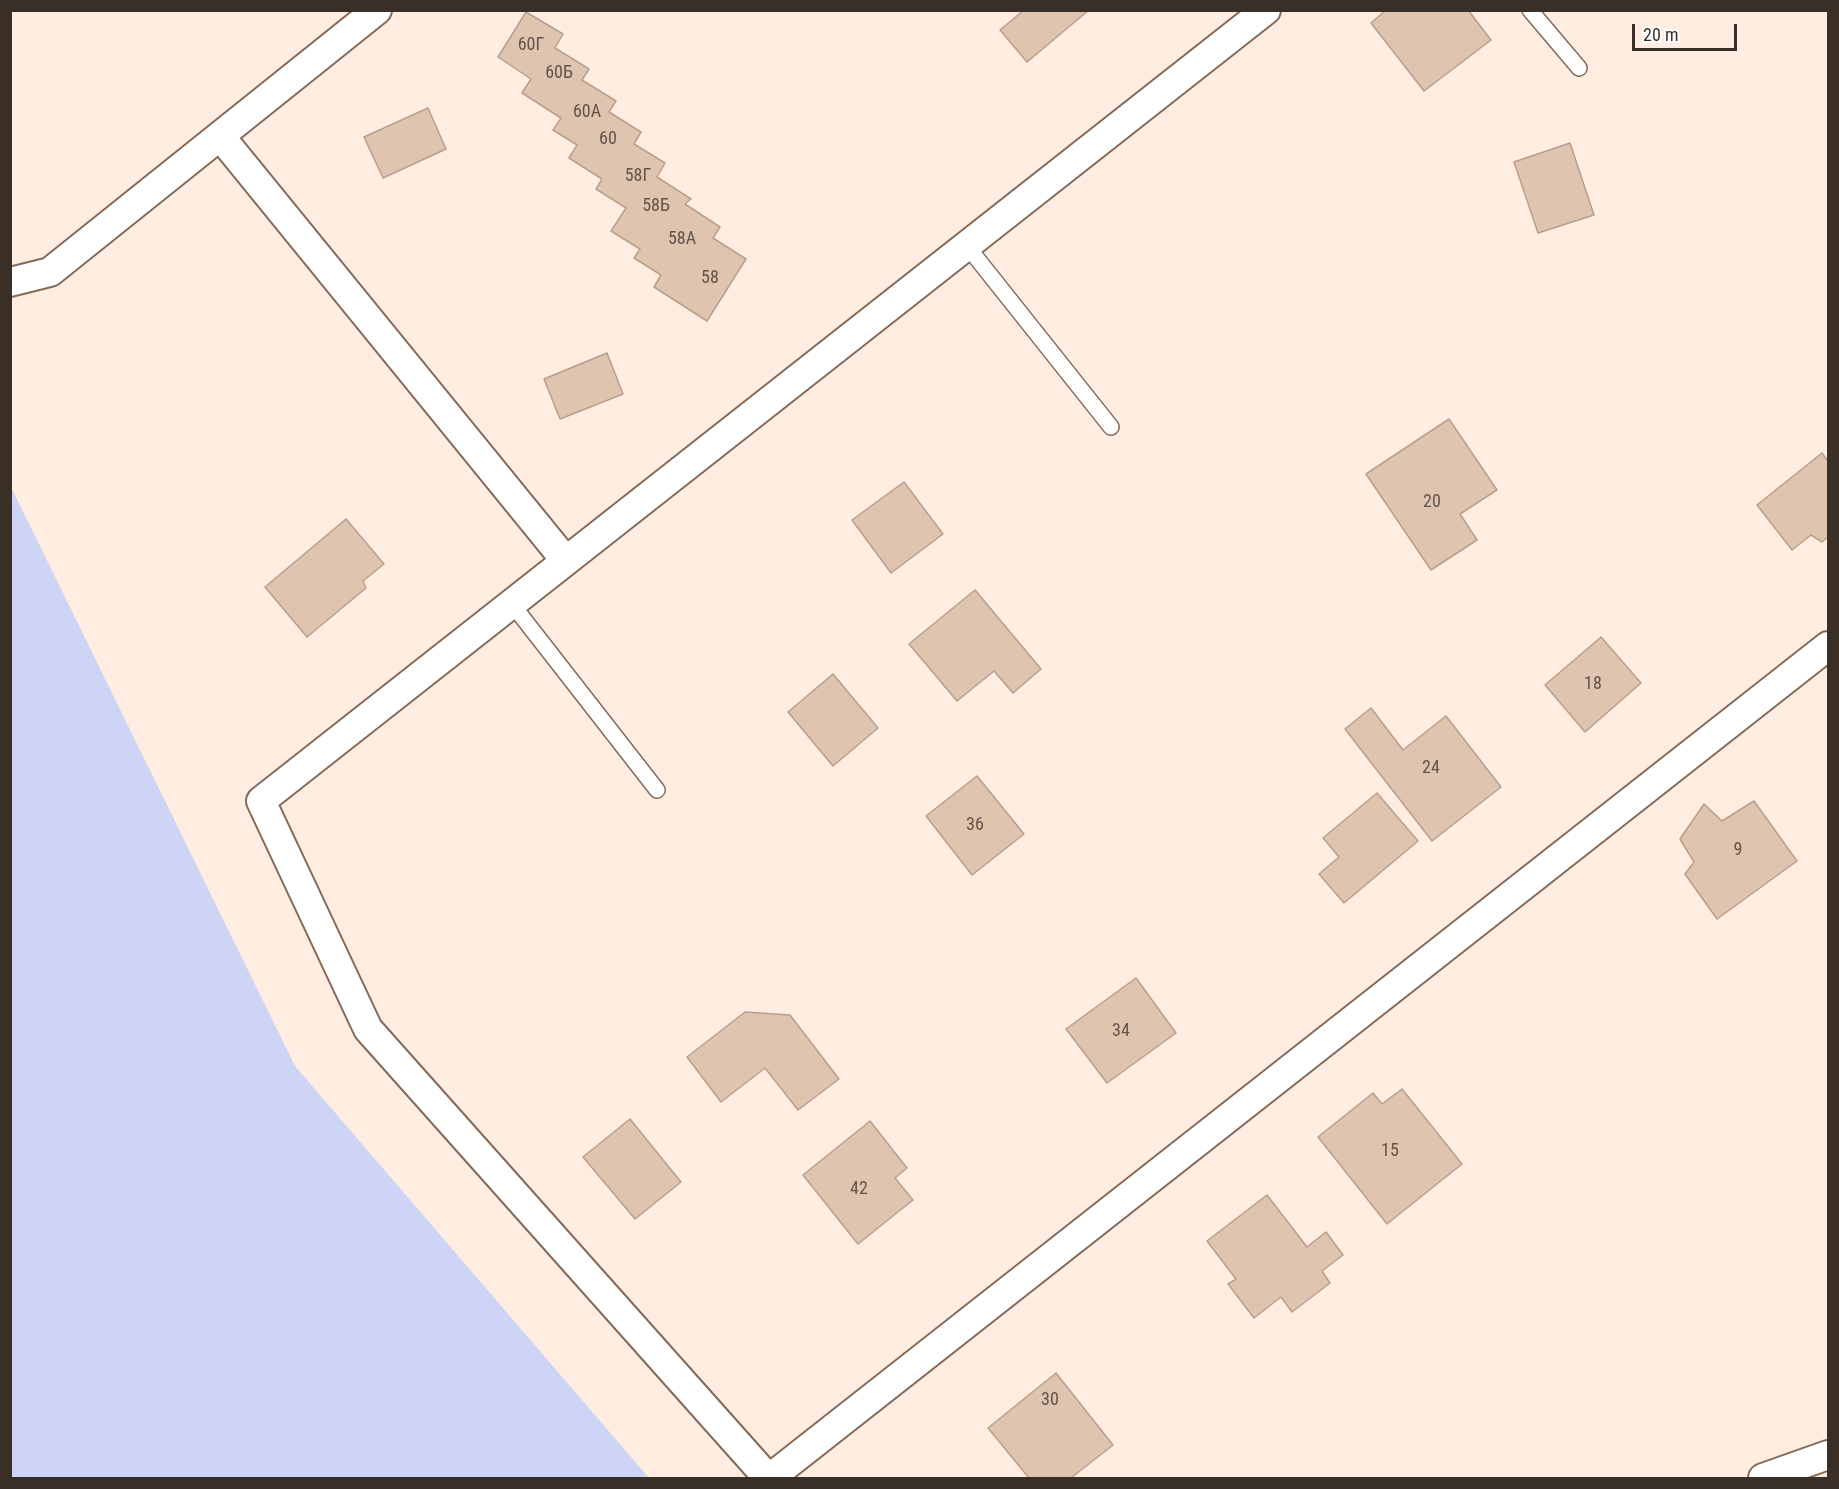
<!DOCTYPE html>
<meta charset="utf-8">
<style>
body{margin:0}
#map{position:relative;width:1839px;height:1489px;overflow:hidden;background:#ffede1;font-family:"Roboto Condensed",sans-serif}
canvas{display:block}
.frame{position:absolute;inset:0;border:12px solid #392f27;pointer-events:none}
.scale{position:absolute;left:1632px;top:24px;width:105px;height:27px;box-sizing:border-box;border:3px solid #392f27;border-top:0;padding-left:8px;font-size:18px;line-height:21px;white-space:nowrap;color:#392f27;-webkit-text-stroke:4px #fff;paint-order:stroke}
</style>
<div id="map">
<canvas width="1839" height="1489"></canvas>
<div class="frame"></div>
<div class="scale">20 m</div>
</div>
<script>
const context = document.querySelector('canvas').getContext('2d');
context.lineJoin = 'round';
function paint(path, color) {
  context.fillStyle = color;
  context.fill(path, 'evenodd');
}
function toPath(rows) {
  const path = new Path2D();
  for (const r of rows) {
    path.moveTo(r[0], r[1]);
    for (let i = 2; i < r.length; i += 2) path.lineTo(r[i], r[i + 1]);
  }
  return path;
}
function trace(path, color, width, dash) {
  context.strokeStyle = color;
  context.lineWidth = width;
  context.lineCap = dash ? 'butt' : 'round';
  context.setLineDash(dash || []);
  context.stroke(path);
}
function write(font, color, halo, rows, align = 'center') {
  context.font = font + ' "Roboto Condensed",sans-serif';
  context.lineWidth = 6;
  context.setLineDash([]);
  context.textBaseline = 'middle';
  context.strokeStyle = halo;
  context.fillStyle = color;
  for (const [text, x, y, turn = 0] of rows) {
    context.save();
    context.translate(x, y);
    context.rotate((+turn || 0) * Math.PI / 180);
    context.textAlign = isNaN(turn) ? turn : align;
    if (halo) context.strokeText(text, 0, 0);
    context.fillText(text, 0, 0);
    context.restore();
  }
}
const green = toPath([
 [11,487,295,1066,649,1478,11,1478]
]);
const building = toPath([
 [1024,10,1089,10,1027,62,1000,30,1024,10],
 [1386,10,1468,10,1491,40,1424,91,1371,23,1386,10],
 [526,12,563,34,555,48,589,69,582,80,616,101,609,112,641,132,634,144,665,163,657,177,691,199,685,204,720,227,713,238,746,259,707,321,654,287,661,275,634,258,640,249,611,231,626,208,596,189,602,179,569,158,577,145,553,130,561,118,522,93,531,79,498,57,526,12],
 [428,108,446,149,383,178,364,137,428,108],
 [1570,143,1594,215,1538,233,1514,162,1570,143],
 [607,353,623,394,560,419,544,379,607,353],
 [1449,419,1497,490,1460,514,1477,540,1431,570,1366,474,1449,419],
 [1822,453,1828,461,1828,537,1822,542,1811,535,1792,550,1757,505,1822,453],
 [904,482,943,534,891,573,852,520,904,482],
 [346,519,384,564,363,581,366,588,307,637,265,587,346,519],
 [975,590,1041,669,1013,693,994,671,957,701,909,644,975,590],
 [1601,637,1641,683,1585,732,1545,685,1601,637],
 [833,674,878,728,833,766,788,712,833,674],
 [1371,708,1403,750,1446,716,1501,787,1432,841,1345,729,1371,708],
 [977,776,1024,834,972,875,926,816,977,776],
 [1377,793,1418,841,1344,903,1319,874,1339,857,1323,838,1377,793],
 [1754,801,1797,861,1717,919,1685,874,1694,862,1680,839,1704,804,1722,821,1754,801],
 [1136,978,1176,1033,1107,1083,1066,1029,1136,978],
 [745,1012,790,1015,839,1079,798,1110,765,1068,721,1102,687,1057,745,1012],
 [1402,1089,1462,1164,1387,1224,1318,1137,1373,1093,1382,1104,1402,1089],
 [630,1119,681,1182,635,1219,583,1157,630,1119],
 [870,1121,907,1168,895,1178,913,1200,858,1244,803,1175,870,1121],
 [1267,1195,1307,1247,1326,1232,1343,1255,1322,1271,1330,1283,1292,1312,1281,1297,1254,1318,1228,1284,1236,1279,1207,1241,1267,1195],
 [1056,1373,1113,1445,1071,1478,1029,1478,988,1428,1056,1373]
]);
const lane = toPath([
 [1530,10,1579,68],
 [967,246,1111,427],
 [512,604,657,790]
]);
const street = toPath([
 [220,136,566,561],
 [10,282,50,272,377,10],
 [768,1478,368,1029,261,801,1266,10],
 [770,1478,1828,646],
 [1763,1478,1828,1455]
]);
const numberNames = [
 ["60Г",531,45],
 ["60Б",559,73],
 ["60А",587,112],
 ["60",608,139],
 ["58Г",638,176],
 ["58Б",656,206],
 ["58А",682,239],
 ["58",710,278],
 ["20",1432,502],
 ["18",1593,684],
 ["24",1431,768],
 ["36",975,825],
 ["9",1738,850],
 ["34",1121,1031],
 ["15",1390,1151],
 ["42",859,1189],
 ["30",1050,1400]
];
paint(green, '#ced4f5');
paint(building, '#dfc4b0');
trace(building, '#b99e8b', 1.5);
trace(lane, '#846b59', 18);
trace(street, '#846b59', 32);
trace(lane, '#fff', 15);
trace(street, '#fff', 28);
write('18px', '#625449', null, numberNames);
</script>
